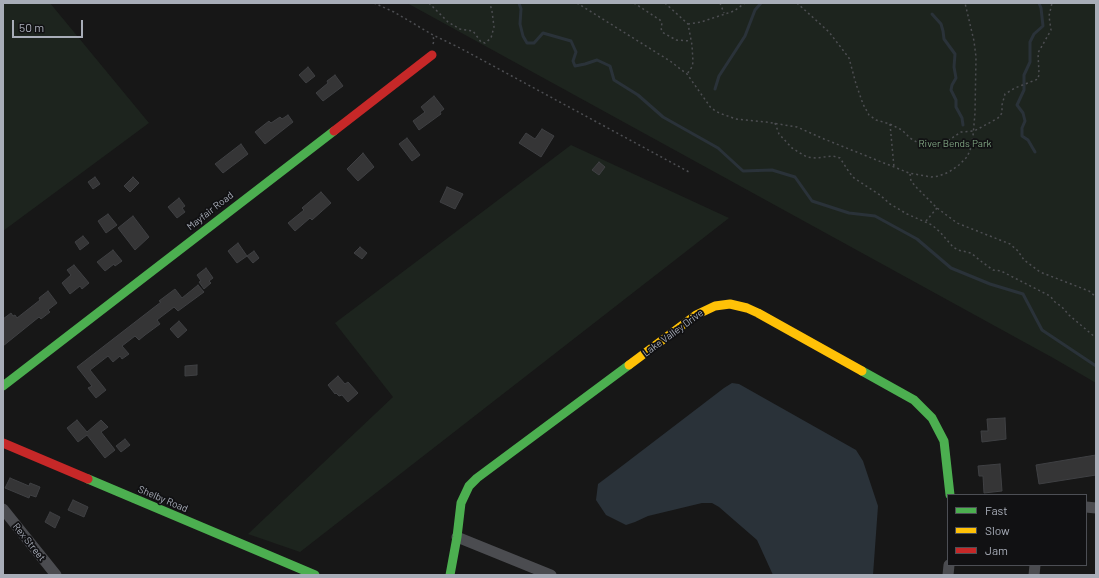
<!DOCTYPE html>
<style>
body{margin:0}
#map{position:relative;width:1099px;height:578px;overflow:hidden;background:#171717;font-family:Barlow,sans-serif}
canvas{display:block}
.frame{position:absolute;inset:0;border:4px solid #a8adb8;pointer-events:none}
.legend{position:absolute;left:947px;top:494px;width:140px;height:72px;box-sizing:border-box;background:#111113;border:1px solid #4d4f55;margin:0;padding:5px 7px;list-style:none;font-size:12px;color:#a8adb8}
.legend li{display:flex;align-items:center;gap:8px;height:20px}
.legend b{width:20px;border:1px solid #4d4f55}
.scale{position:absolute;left:12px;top:20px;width:71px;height:18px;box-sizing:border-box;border:2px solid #a8adb8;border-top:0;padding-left:5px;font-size:12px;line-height:14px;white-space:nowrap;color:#a8adb8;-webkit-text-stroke:3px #111113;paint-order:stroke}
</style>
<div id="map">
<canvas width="1099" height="578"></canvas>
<div class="frame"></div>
<ul class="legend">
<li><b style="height:5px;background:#4caf50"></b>Fast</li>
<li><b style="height:5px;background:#ffc107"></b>Slow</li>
<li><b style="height:5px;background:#c62828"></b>Jam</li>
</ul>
<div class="scale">50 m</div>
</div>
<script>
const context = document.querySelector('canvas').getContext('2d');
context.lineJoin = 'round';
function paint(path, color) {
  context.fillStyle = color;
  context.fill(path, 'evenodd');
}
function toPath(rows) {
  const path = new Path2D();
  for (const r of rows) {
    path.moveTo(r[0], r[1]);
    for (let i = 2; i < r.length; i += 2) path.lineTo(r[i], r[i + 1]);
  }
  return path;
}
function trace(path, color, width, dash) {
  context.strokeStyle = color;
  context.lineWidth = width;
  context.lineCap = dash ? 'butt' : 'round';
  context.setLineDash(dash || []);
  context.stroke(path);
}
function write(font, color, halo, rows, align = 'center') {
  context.font = font + ' Barlow,sans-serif';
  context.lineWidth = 3.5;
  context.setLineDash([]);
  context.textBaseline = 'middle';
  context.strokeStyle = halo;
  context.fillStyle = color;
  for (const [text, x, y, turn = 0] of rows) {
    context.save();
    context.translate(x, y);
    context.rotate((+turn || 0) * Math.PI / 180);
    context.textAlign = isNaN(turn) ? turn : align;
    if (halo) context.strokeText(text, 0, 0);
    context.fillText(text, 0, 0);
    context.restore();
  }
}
const green = toPath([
 [3,3,50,3,149,123,3,231],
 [407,3,1096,3,1096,383,1055,359],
 [571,145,729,218,300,552,248,534,393,397,335,323]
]);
const water = toPath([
 [732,383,739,384,856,450,863,461,878,506,873,575,773,575,757,540,719,507,712,503,702,503,648,516,635,522,626,525,606,515,596,500,598,484,618,469,724,388]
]);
const stream = toPath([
 [519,3,521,9,520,24,523,36,527,43,534,43,543,33,571,41,576,52,573,61,575,66,585,64,597,60,610,66,614,80,638,95,663,117,718,148,743,171,772,170,795,177,812,201,849,213,875,216,917,239,951,268,990,284,1023,294,1042,330,1096,366],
 [932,14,941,24,943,31,944,39,955,54,954,67,956,78,952,85,951,90,956,100,956,107,962,118,963,125],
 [715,89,719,76,745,36,755,10,761,3],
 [1035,152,1028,140,1022,136,1022,128,1025,121,1023,113,1017,105,1024,90,1024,75,1030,62,1030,42,1034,34,1043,26,1041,8,1039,3]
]);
const building = toPath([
 [308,67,315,76,306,83,299,75,308,67],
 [335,75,343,86,323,101,316,93,328,83,327,81,335,75],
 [434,96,444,109,440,112,441,114,419,130,413,121,425,112,421,107,434,96],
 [288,115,293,122,265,144,255,132,269,121,271,123,280,117,282,119,288,115],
 [542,129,554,136,541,157,519,143,526,133,535,139,542,129],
 [407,138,420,155,412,161,399,144,407,138],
 [241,144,248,154,223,173,215,164,241,144],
 [363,153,374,167,358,181,347,169,363,153],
 [599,162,605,167,599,175,592,170,599,162],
 [95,177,100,184,93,189,88,182,95,177],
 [133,177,139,183,130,192,124,186,133,177],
 [447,187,463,194,455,209,440,202,447,187],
 [321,192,331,203,312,220,310,218,295,231,288,223,304,210,302,208,321,192],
 [179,198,185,206,182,208,185,212,177,218,168,207,179,198],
 [108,214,117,225,106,233,98,221,108,214],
 [133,216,149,237,135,250,118,228,133,216],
 [83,236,89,243,80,250,75,242,83,236],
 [238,243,247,256,237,263,228,251,238,243],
 [360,247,367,253,362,259,354,253,360,247],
 [113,250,122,261,115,266,114,264,105,271,97,262,113,250],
 [254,251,259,258,253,263,247,256,254,251],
 [74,265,89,283,82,289,80,286,70,294,62,283,71,275,67,270,74,265],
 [206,268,213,278,209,281,211,283,204,289,199,282,201,281,197,275,206,268],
 [198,285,204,292,178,311,174,307,157,320,160,324,145,335,139,340,135,336,122,346,129,354,122,359,120,356,113,362,108,356,90,370,106,390,96,398,88,388,92,386,77,367,161,302,159,301,175,289,182,298,198,285],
 [48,291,57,303,48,310,50,312,41,319,39,317,3,346,3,319,11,313,13,316,15,315,17,318,40,300,39,298,48,291],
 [179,321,187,330,178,338,170,329,179,321],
 [197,365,197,375,185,376,185,366,197,365],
 [338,376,345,384,348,382,358,393,348,402,342,395,339,396,336,393,335,394,328,385,338,376],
 [1005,418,1006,439,982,442,981,431,988,431,987,419,1005,418],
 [77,420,87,432,101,420,108,427,101,432,115,450,105,458,87,435,78,442,67,428,77,420],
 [125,439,130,445,121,452,116,446,125,439],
 [1096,455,1096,475,1039,484,1036,465,1096,455],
 [1000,464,1002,491,984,493,983,476,979,476,978,466,1000,464],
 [10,478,29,486,30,483,40,487,36,497,30,495,29,498,5,488,10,478],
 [73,500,88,507,84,517,68,510,73,500],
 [50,512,60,517,55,528,45,522,50,512]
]);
const path = toPath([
 [374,3,394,12,433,35,460,48,689,172],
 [429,3,448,22,460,29,473,31,481,42,485,43,491,38,494,27,492,11,490,4,489,3],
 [577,3,670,61,687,74,711,108,719,113,736,119,766,122,797,127,824,139,909,173,931,177,939,176,949,172,959,165,966,158,970,151,973,136,975,113,976,57,974,41,965,3],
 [634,3,660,20,662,23,661,28,662,32,676,40,691,41],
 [665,3,688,24,692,45,693,62,692,67,687,74],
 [720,3,724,13],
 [797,3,829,32,849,58,856,84,863,104,869,115,876,120,890,124,902,130,910,138,920,144,939,144,946,142,961,132,974,131,991,122,998,118,1002,113,1002,105,1005,94,1015,88,1038,79,1039,74,1038,53,1051,30,1049,16,1052,3],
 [688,24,701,22,734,11,745,3],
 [433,44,434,41,433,36],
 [775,123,779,134,792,148,800,153,807,157,816,158,833,156,840,158,849,172,854,178,880,195,890,204,907,214,932,225,940,232,953,247,958,250,971,253,982,262,993,270,1001,271,1050,296,1055,302,1062,307,1069,315,1096,338],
 [890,124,894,167],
 [910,174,911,181,917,188,937,208,957,223,1010,244,1018,251,1024,260,1040,272,1089,291,1096,297],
 [926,221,937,208]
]);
const street = toPath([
 [1086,507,1096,508],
 [3,509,56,575],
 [457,537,551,575],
 [948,575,949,565],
 [1034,575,1035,565]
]);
const fast = toPath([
 [862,371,914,400,932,418,944,441,950,495],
 [3,386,334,131],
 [88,479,315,575],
 [450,575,457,537,461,503,469,486,477,478,629,365]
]);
const slow = toPath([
 [629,365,696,315,715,306,730,304,747,308,758,313,862,371]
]);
const jam = toPath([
 [334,131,432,55],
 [3,443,88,479]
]);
const parkNames = [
 ["River Bends Park",955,144]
];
const streetNames = [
 ["Mayfair Road",210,211,-38],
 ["Lake Valley Drive",673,333,-36],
 ["Shelby Road",163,499,23],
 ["Rex Street",29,542,51]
];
paint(green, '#1d241e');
paint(water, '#2a3239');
trace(stream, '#2a3239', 3);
paint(building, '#353536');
trace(building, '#3f4043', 1);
trace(path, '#4d4e52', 1.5, [2, 3]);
trace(street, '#4b4c50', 11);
trace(fast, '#4caf50', 9);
trace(slow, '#ffc107', 9);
trace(jam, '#c62828', 9);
write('10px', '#7fa381', '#111113', parkNames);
write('10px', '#a8adb8', '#111113', streetNames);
</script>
